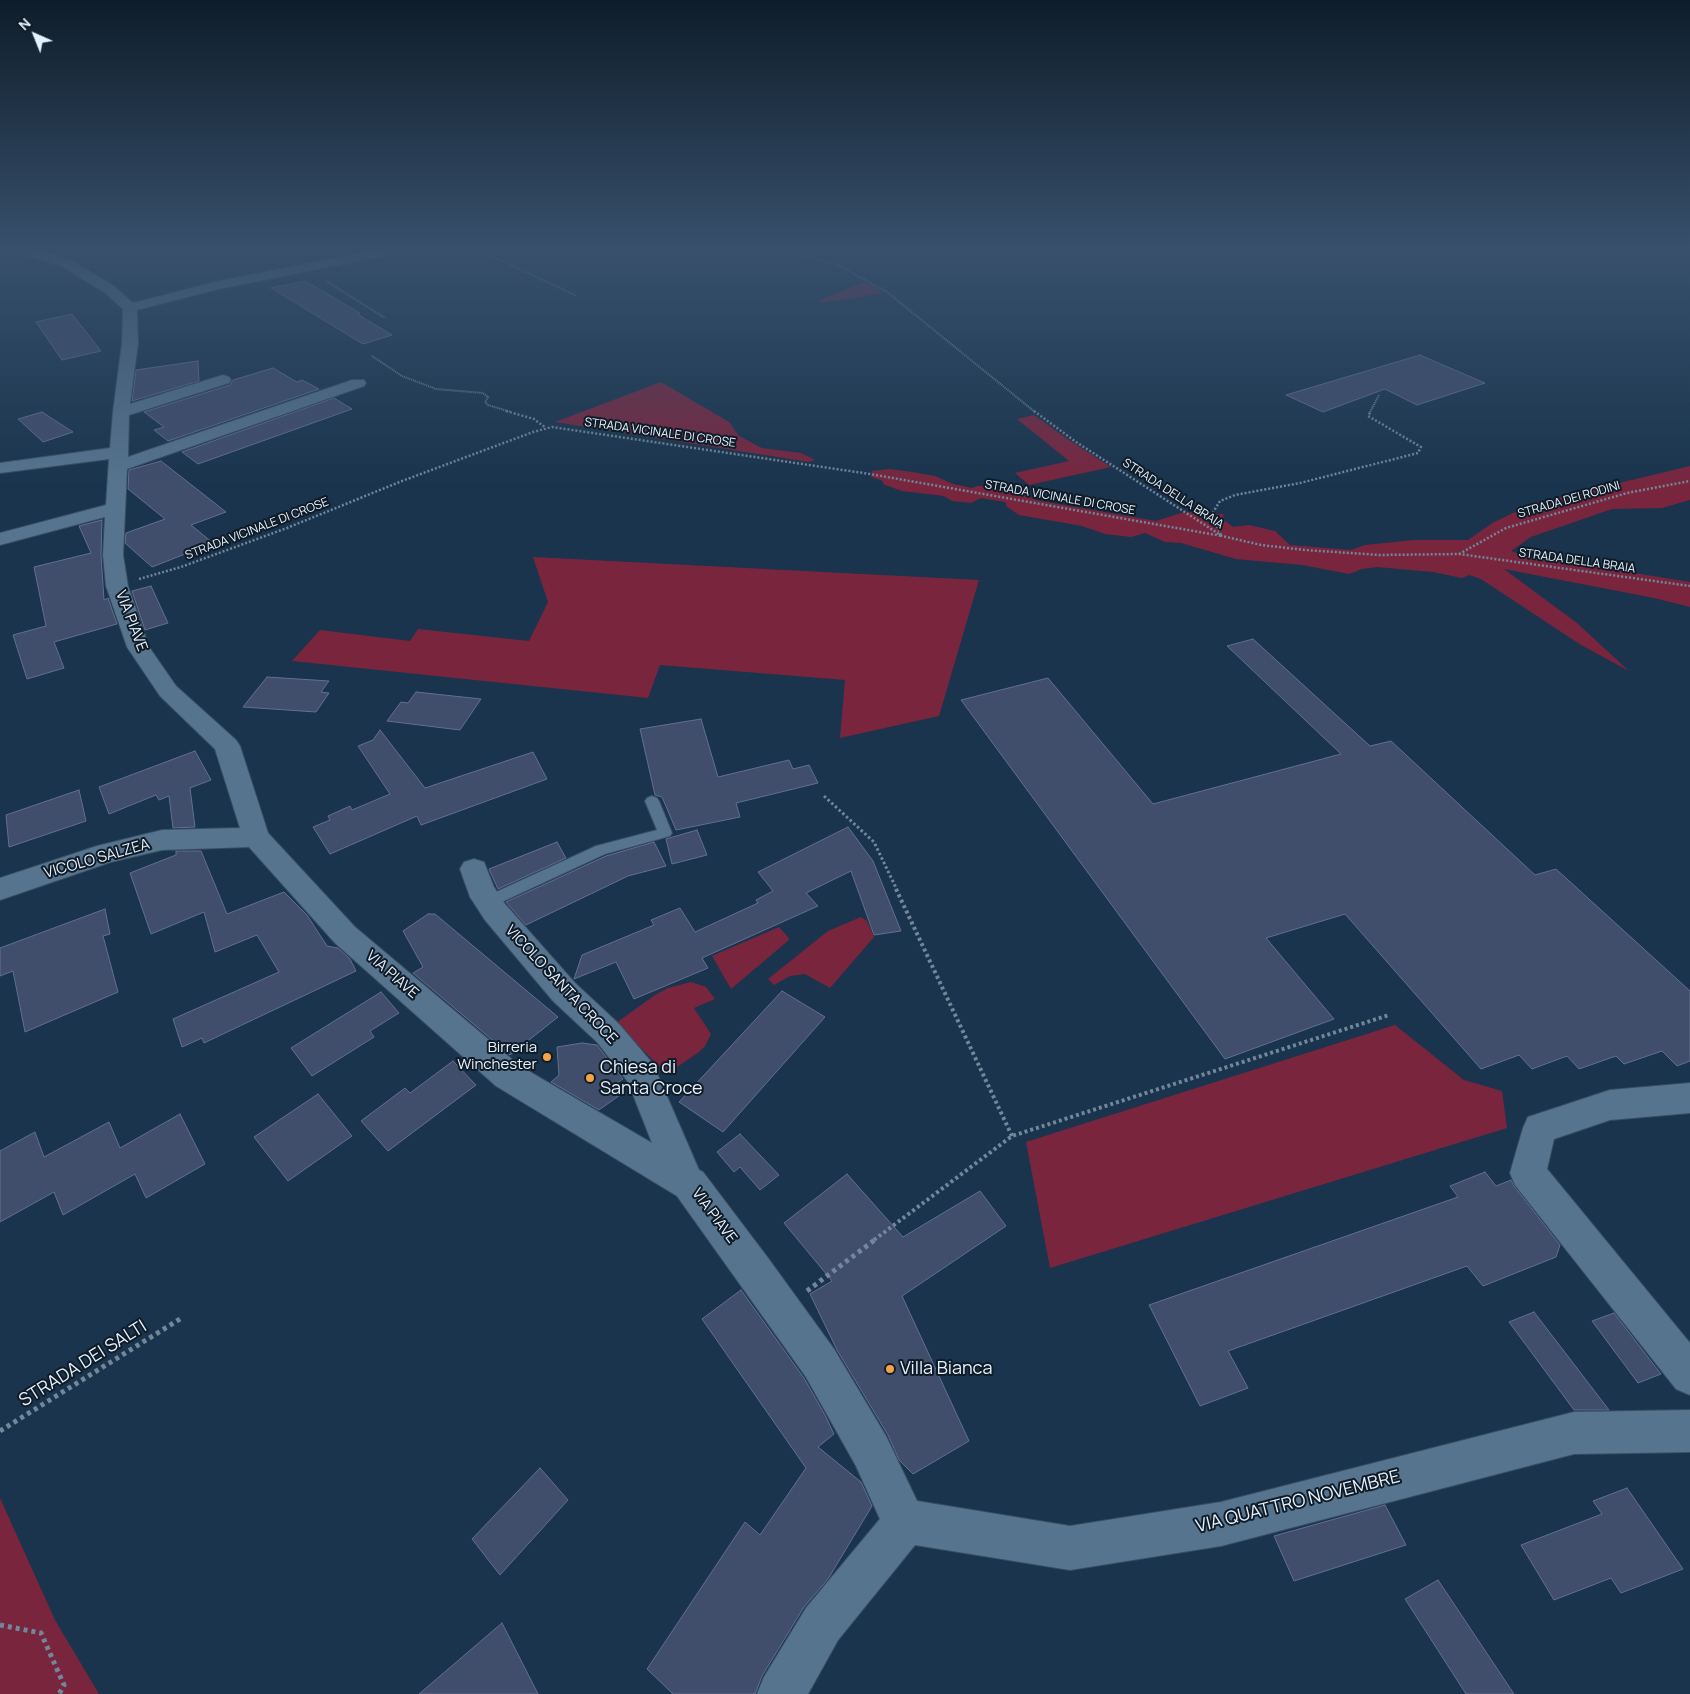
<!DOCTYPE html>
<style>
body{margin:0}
#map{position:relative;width:1690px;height:1694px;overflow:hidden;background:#19344c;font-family:Manrope,sans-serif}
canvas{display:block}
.north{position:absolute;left:10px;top:10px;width:50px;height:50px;-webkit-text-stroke:4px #0f1b26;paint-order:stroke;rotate:316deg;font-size:14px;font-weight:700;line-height:20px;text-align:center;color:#e5f2fe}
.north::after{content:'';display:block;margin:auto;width:18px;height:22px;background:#e5f2fe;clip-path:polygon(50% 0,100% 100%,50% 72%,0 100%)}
</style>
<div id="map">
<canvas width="1690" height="1694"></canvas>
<div class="north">N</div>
</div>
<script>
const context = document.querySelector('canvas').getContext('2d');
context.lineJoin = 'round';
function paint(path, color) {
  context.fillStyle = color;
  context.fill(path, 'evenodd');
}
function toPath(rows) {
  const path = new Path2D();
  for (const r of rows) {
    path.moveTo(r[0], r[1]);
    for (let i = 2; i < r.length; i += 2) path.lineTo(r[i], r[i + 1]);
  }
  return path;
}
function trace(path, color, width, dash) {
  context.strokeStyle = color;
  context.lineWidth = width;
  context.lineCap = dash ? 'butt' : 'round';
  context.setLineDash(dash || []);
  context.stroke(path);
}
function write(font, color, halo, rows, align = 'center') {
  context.font = font + ' Manrope,sans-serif';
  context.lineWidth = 4;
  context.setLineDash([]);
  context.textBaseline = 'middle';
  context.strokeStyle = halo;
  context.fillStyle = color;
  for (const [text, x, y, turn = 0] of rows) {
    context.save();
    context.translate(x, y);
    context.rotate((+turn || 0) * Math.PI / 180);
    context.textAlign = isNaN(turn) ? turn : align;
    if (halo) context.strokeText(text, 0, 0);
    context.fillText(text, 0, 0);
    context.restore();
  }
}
const green = toPath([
 [865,282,884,293,821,303,820,300],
 [661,382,729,422,739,436,762,448,801,453,815,460,809,462,555,422],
 [1034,415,1069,440,1111,467,1029,485,1015,473,1069,461,1017,419],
 [1690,466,1690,500,1662,508,1612,509,1531,537,1511,551,1522,555,1690,582,1690,607,1654,598,1504,569,1577,623,1629,671,1581,645,1481,579,1469,575,1462,578,1433,572,1377,567,1362,569,1349,574,1302,565,1236,559,1181,543,1165,542,1145,533,1131,537,1105,534,1082,526,1019,515,1007,507,1005,502,981,498,971,503,952,501,944,496,902,491,885,485,881,480,871,477,872,471,889,469,912,472,935,476,953,484,972,488,978,486,997,486,1020,491,1035,500,1156,521,1181,513,1192,512,1214,526,1207,514,1223,514,1224,520,1233,527,1249,525,1275,531,1290,545,1351,550,1365,545,1414,540,1468,540,1494,522,1532,504],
 [533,557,979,580,939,716,840,738,845,680,660,665,648,698,292,661,320,630,410,641,418,629,529,641,548,602],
 [861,917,867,921,874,937,830,988,805,974,790,976,774,985,768,979,828,931],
 [779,927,788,937,789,940,731,989,712,956],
 [691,982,706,987,715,999,694,1008,711,1034,705,1046,699,1052,667,1074,616,1023,655,995,668,988],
 [1395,1025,1464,1080,1502,1091,1507,1128,1050,1268,1026,1142],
 [0,1498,55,1620,99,1694,0,1694]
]);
const building = toPath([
 [305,281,360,313,357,314,392,335,363,344,271,288,305,281],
 [72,314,101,351,62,360,36,322,72,314],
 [1420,355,1485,383,1417,405,1385,389,1323,412,1286,395,1420,355],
 [198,361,199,381,132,401,136,370,198,361],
 [273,368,297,382,302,380,319,389,168,441,154,430,164,427,144,412,230,385,233,380,273,368],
 [334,398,352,409,198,464,182,452,334,398],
 [42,412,73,432,43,442,18,419,42,412],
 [161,461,226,512,191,525,213,543,152,567,125,543,126,533,165,519,128,489,129,470,161,461],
 [102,520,101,555,104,600,108,598,117,624,54,642,64,668,27,679,13,635,46,626,34,567,91,553,79,526,102,520],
 [151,586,168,623,145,630,132,591,151,586],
 [1253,639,1370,746,1391,741,1535,875,1556,869,1690,991,1690,1061,1677,1066,1662,1051,1624,1064,1616,1056,1579,1069,1567,1056,1532,1069,1519,1055,1481,1069,1345,914,1266,938,1334,1019,1225,1059,961,700,1048,678,1153,804,1341,754,1227,646,1253,639],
 [267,677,329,681,321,692,329,693,316,712,243,707,267,677],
 [416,692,481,699,460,730,387,721,401,702,408,703,416,692],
 [701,719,718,777,789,760,793,769,809,765,818,783,736,803,740,817,676,830,662,797,655,795,640,729,701,719],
 [380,730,425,788,533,752,547,779,421,825,417,816,330,854,313,827,330,820,328,816,350,806,352,810,390,794,358,746,373,740,380,730],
 [195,751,211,780,190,788,195,827,173,828,169,796,159,800,156,795,109,814,99,787,195,751],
 [79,790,86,821,9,847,6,815,79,790],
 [848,827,873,861,901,931,874,935,851,871,806,893,818,906,702,958,708,968,634,999,616,962,574,979,582,955,654,925,651,920,680,908,695,932,758,903,756,900,773,891,758,872,848,827],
 [697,830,707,855,672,864,666,839,697,830],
 [557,842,566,858,498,889,489,869,557,842],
 [654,842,666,866,628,876,526,925,506,902,606,856,654,842],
 [176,851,201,851,227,914,284,892,307,915,327,946,338,948,350,959,356,971,204,1043,202,1038,182,1047,173,1019,279,972,257,935,215,952,204,912,151,934,130,873,176,855,176,851],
 [105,909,110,934,103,936,118,992,25,1032,13,971,0,976,0,948,105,909],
 [428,914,435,914,558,1017,510,1055,413,973,423,967,403,931,428,914],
 [782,991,825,1017,723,1132,679,1102,782,991],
 [381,992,399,1013,370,1031,374,1037,312,1076,291,1048,381,992],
 [582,1043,597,1045,623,1079,612,1086,620,1095,599,1110,551,1082,559,1075,557,1047,582,1043],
 [453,1061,476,1085,388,1151,361,1121,405,1088,410,1093,453,1061],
 [318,1094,352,1136,288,1181,254,1137,318,1094],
 [180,1114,205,1164,146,1198,135,1174,63,1215,54,1192,0,1222,0,1151,35,1132,44,1157,109,1122,120,1148,180,1114],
 [740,1134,779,1175,760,1190,740,1167,734,1172,717,1152,740,1134],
 [1485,1172,1496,1186,1511,1180,1514,1186,1560,1245,1556,1257,1483,1286,1467,1266,1228,1351,1248,1388,1200,1406,1149,1305,1458,1197,1450,1186,1485,1172],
 [847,1174,903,1237,980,1191,1006,1226,902,1296,969,1441,913,1474,899,1460,888,1435,837,1350,810,1294,832,1281,784,1223,847,1174],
 [741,1290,804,1378,825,1415,834,1434,818,1447,861,1482,872,1506,828,1579,804,1607,762,1676,755,1694,673,1694,647,1669,745,1522,760,1535,806,1468,702,1319,741,1290],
 [1534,1312,1609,1410,1574,1410,1509,1322,1534,1312],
 [1614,1313,1661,1374,1638,1383,1592,1321,1614,1313],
 [540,1468,568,1500,500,1575,472,1539,540,1468],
 [1627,1488,1683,1569,1621,1593,1611,1578,1554,1600,1521,1545,1602,1514,1593,1501,1627,1488],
 [1385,1505,1406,1545,1294,1581,1274,1536,1385,1505],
 [1438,1580,1514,1694,1466,1694,1405,1599,1438,1580],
 [502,1623,538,1694,419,1694,502,1623]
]);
const pathFar4 = toPath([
 [481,251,577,296],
 [771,251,809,257,838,265,887,292,1035,412],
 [326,281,385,318],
 [372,356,402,376,436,389,483,393,488,397,485,402,488,405,511,412],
 [1370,412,1379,395]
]);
const pathFar3 = toPath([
 [506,411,534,419,546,428],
 [1034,411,1076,442,1222,536,1261,545,1305,550,1380,555,1459,554,1690,586],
 [1221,535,1212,514,1220,501,1235,495,1300,483,1418,453,1421,447,1368,416,1371,411],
 [1459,554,1506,528,1627,493,1690,481],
 [139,579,181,567,287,528,402,481,533,432,552,427,870,474,1222,536]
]);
const pathFar2 = toPath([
 [824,796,874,842,897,890]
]);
const pathFar1 = toPath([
 [896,889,1012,1136],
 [874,1240,1012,1136,1389,1015]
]);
const path = toPath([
 [807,1291,876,1239],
 [0,1431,180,1319],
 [0,1625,41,1633,64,1685,59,1694]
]);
const lane = toPath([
 [652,796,657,798,659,801,672,833,670,836,605,854,493,906,488,907,483,906,481,902,483,898,596,846,657,830,645,801,647,798,652,796]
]);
const street = toPath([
 [21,251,41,251,71,260,114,286,133,303,219,281,370,251,394,251,393,254,388,255,219,289,137,310,138,343,130,404,223,375,229,377,231,380,229,383,129,415,128,457,352,380,364,380,366,383,364,386,127,469,123,555,128,586,149,647,176,686,236,740,240,746,268,833,355,927,520,1066,652,1143,628,1082,597,1042,553,1001,485,920,470,897,460,869,464,862,474,859,484,862,494,887,505,904,575,983,619,1024,653,1064,699,1170,703,1172,768,1258,834,1349,886,1436,917,1501,1070,1526,1221,1502,1574,1412,1690,1410,1690,1452,1574,1454,1221,1546,1070,1570,915,1545,838,1640,808,1694,757,1694,764,1677,806,1608,880,1519,856,1466,806,1377,677,1196,496,1086,335,943,249,847,162,850,111,862,0,900,0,878,97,846,162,830,240,828,215,749,160,696,127,647,106,586,103,555,105,517,0,545,0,533,106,505,109,459,0,473,0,463,110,448,113,412,122,343,123,309,104,292,61,266,23,254,21,251],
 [1690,1083,1690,1113,1610,1120,1554,1139,1547,1169,1690,1343,1690,1395,1676,1389,1515,1185,1510,1173,1523,1128,1528,1117,1610,1090,1690,1083]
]);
const markers = [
 [547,1057,5,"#f4a345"],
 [590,1078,5,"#f4a345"],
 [890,1369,5,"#f4a345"]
];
const farStreetnames = [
 ["STRADA VICINALE DI CROSE",660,433,8],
 ["STRADA DELLA BRAIA",1173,494,33],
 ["STRADA VICINALE DI CROSE",1060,498,10],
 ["STRADA DEI RODINI",1569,500,-16],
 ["STRADA VICINALE DI CROSE",257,529,-21],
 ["STRADA DELLA BRAIA",1577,561,8]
];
const streetNames = [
 ["VIA PIAVE",131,621,69],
 ["VICOLO SALZEA",97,859,-16],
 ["VIA PIAVE",392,975,41],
 ["VICOLO SANTA CROCE",561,985,47],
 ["VIA PIAVE",714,1216,53]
];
const poiNames = [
 ["Birreria",537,1048],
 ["Winchester",537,1065]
];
const nearPoinames = [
 ["Chiesa di",600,1068],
 ["Santa Croce",600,1089],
 ["Villa Bianca",900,1369]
];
const nearStreetnames = [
 ["STRADA DEI SALTI",83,1364,-32],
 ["VIA QUATTRO NOVEMBRE",1298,1502,-14]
];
paint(green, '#7a253e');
paint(building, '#404d6b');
trace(building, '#627090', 1);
trace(lane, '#384f62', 2);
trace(street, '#384f62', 2);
trace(pathFar4, '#72879a', 2, [1, 1]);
trace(pathFar3, '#72879a', 2.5, [2, 2]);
trace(pathFar2, '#72879a', 3, [2.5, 2.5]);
trace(pathFar1, '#72879a', 4, [3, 3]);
trace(path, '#72879a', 5, [4, 4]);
paint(lane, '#57748f');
paint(street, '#57748f');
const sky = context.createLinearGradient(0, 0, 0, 488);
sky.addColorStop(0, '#0e1d2a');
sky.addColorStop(0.51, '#38506c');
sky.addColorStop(1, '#38506c00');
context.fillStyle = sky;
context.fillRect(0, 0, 1690, 488);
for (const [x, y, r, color] of markers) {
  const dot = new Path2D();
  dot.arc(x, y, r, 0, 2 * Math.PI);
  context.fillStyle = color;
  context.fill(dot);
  trace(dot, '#0f1b26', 2);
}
write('12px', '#e5f2fe', '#0f1b26', farStreetnames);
write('15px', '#e5f2fe', '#0f1b26', streetNames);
write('15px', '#e5f2fe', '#0f1b26', poiNames, 'right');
write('18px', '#e5f2fe', '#0f1b26', nearPoinames, 'left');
write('18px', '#e5f2fe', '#0f1b26', nearStreetnames);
</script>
